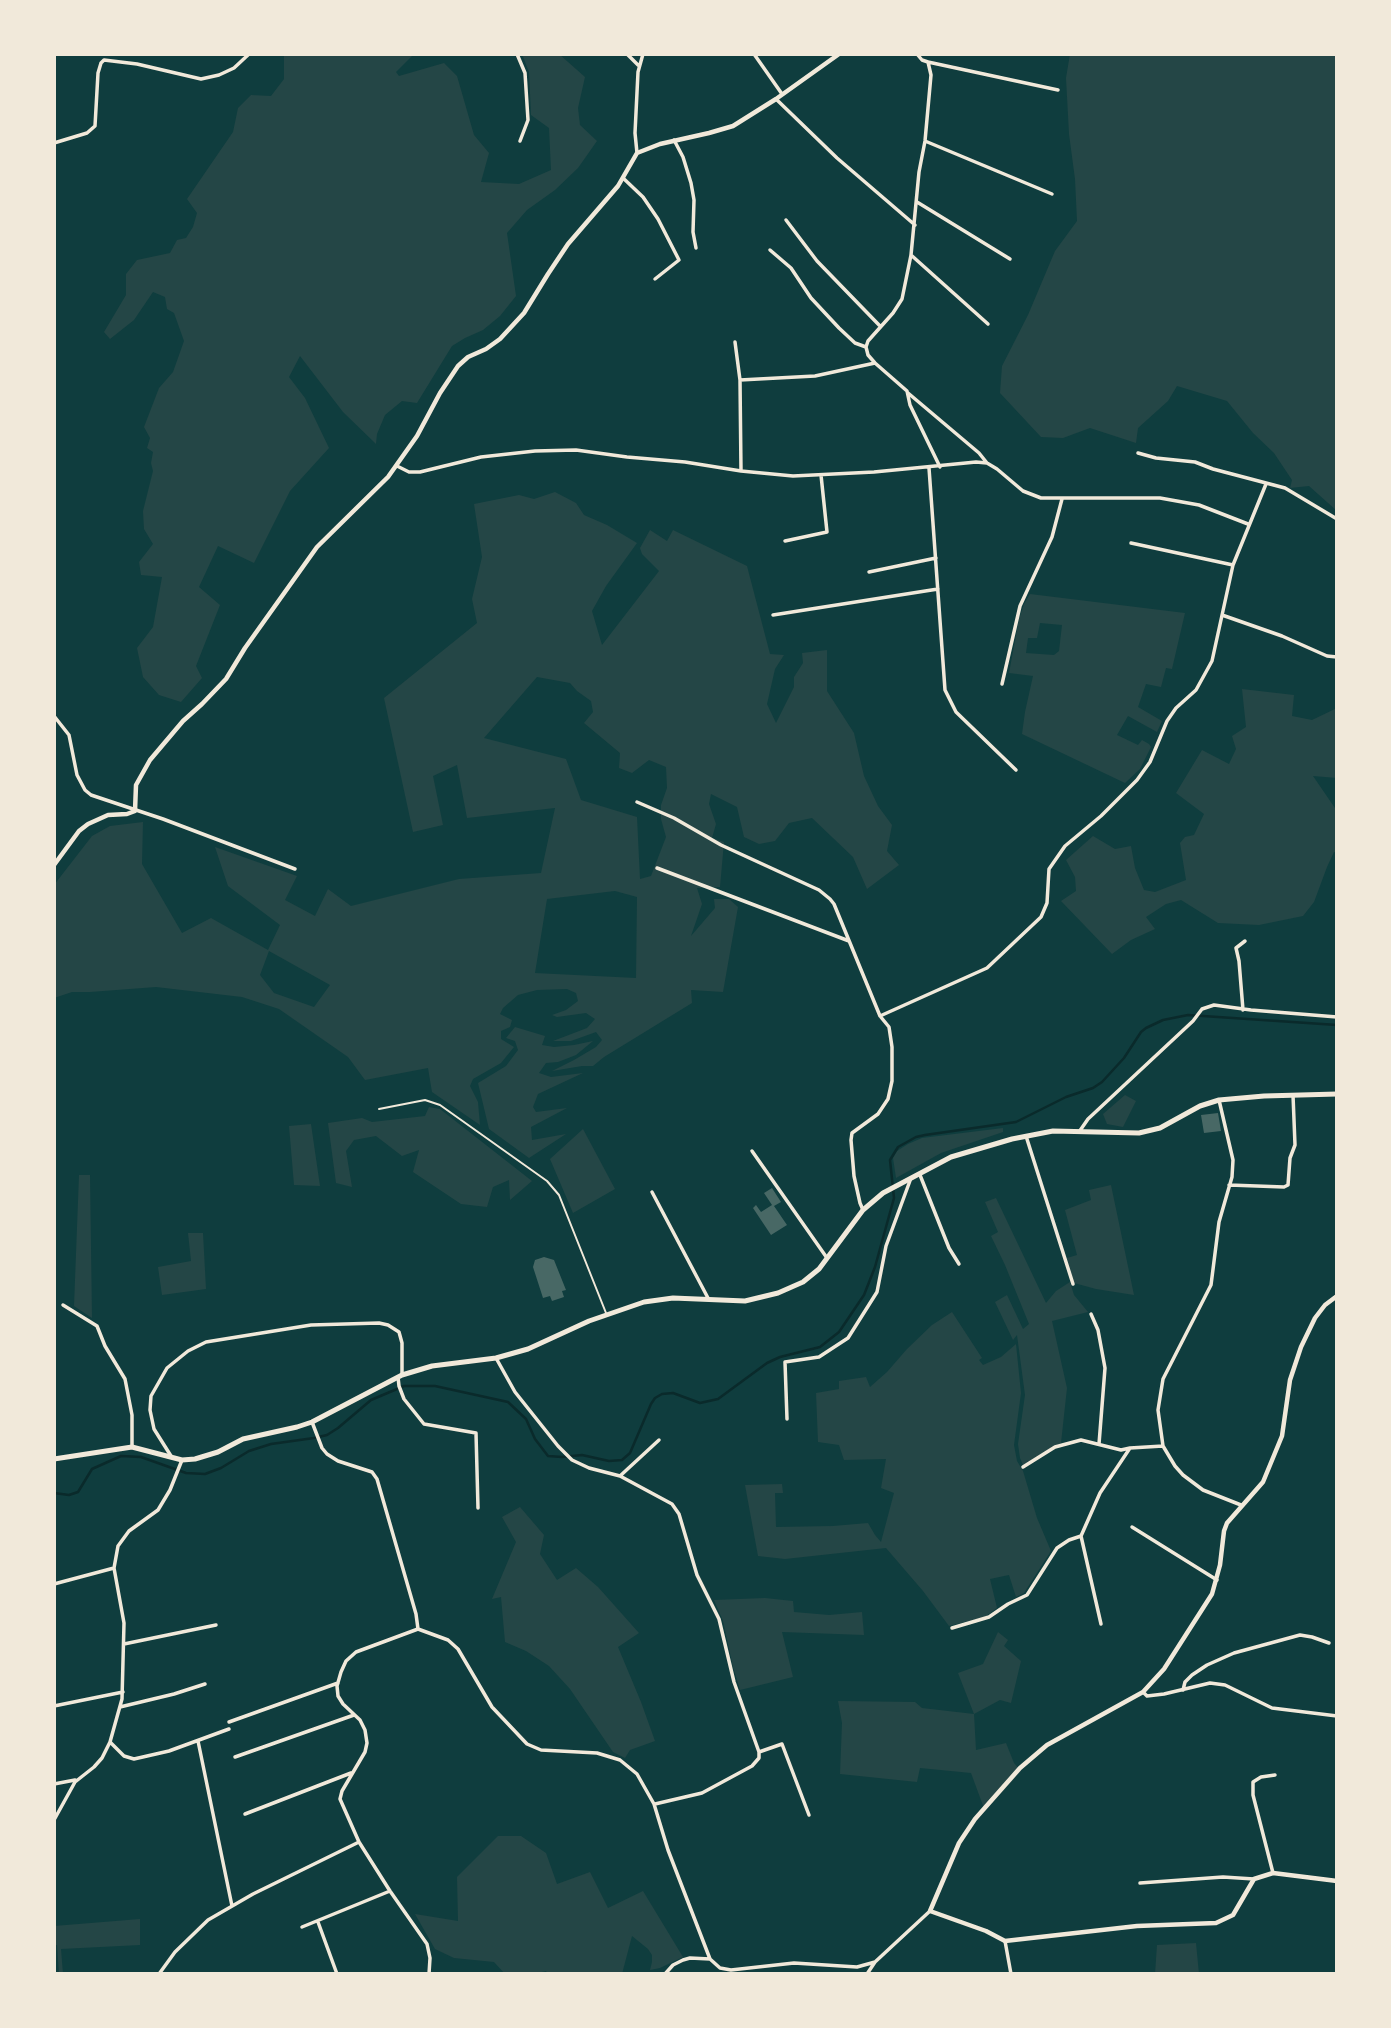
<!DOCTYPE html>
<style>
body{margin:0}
#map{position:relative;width:1391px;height:2028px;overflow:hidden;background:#0f3d3e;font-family:"DejaVu Sans",sans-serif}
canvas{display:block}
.frame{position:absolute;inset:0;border:56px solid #f1e9da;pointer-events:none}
</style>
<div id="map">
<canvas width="1391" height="2028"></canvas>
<div class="frame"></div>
</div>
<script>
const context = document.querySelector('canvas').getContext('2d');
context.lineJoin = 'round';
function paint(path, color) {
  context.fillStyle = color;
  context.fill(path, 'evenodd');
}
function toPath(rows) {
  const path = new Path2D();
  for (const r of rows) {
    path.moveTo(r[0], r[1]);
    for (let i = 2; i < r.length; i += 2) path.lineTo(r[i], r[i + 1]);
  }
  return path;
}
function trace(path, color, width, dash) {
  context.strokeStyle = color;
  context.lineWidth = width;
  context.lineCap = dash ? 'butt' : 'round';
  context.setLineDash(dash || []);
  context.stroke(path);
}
const green = toPath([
 [284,54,414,54,396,72,399,76,444,63,457,76,474,135,489,153,481,182,519,184,551,170,549,128,531,115,529,72,522,54,559,54,585,77,578,108,580,125,597,141,578,168,555,190,527,210,507,233,516,296,500,316,483,330,465,338,452,346,417,403,402,401,385,415,377,434,376,444,343,412,300,356,289,377,305,398,329,448,290,491,254,563,218,546,199,587,220,605,196,666,202,678,181,702,159,695,143,677,137,648,153,627,162,577,141,575,139,562,153,544,144,529,143,511,153,471,151,463,153,452,147,448,150,438,144,427,159,388,173,372,184,341,174,313,167,309,165,297,153,292,134,320,110,339,104,332,126,295,126,274,137,260,170,253,177,240,186,238,193,227,197,213,187,199,233,132,238,108,251,95,271,96,284,79],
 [1070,54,1337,54,1337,511,1309,486,1290,488,1292,480,1274,453,1253,433,1227,401,1177,386,1168,401,1138,428,1136,443,1090,428,1063,438,1041,437,1000,393,1002,366,1028,315,1055,251,1077,221,1075,179,1069,134,1066,78],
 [555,492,576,503,584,515,607,525,637,543,606,586,592,611,602,645,659,571,642,554,640,548,650,530,667,541,673,530,747,566,770,654,784,655,775,669,767,704,776,723,794,687,794,677,803,663,802,653,827,650,827,691,854,733,864,776,878,806,892,825,887,851,899,865,867,889,853,857,812,818,789,823,775,841,759,844,744,837,737,807,711,794,709,804,716,824,712,838,724,842,720,887,697,888,702,904,691,936,715,908,714,899,729,899,738,907,723,992,691,990,692,1003,604,1057,593,1066,582,1066,552,1071,574,1060,596,1047,602,1040,596,1032,571,1041,553,1041,587,1028,595,1019,586,1013,557,1017,552,1015,566,1010,578,1001,576,993,567,989,537,990,518,995,503,1008,500,1014,512,1020,510,1027,501,1031,501,1039,514,1047,501,1063,473,1079,470,1086,478,1102,480,1125,432,1092,428,1068,365,1080,348,1057,279,1009,242,997,156,987,90,992,72,992,54,998,54,885,92,836,110,826,143,822,142,864,182,933,211,918,268,950,280,925,228,886,215,847,297,876,285,900,315,916,328,889,351,906,459,879,541,873,555,808,467,818,457,765,433,776,443,825,413,832,384,698,477,623,472,599,482,557,474,504,519,495,534,499],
 [537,677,570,683,577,691,591,701,593,712,584,723,620,753,619,768,632,773,649,760,666,767,667,788,661,805,661,819,666,837,651,876,640,879,637,817,581,800,566,759,484,738],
 [615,891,637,897,636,978,535,973,547,899],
 [269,951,330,985,314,1007,274,993,260,975],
 [1030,594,1185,613,1172,669,1166,668,1161,687,1146,684,1138,707,1162,721,1157,732,1128,716,1117,735,1138,745,1142,740,1149,744,1151,747,1140,769,1125,783,1022,734,1025,712,1033,676,1009,673,1019,619,1024,604],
 [1040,623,1062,625,1059,651,1054,655,1026,653,1028,638,1037,638],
 [1242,689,1294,695,1292,716,1312,720,1337,708,1337,778,1313,776,1337,811,1337,853,1334,852,1327,867,1314,902,1303,916,1259,925,1218,923,1181,900,1166,904,1146,917,1155,929,1131,940,1112,954,1061,901,1076,891,1075,877,1066,860,1093,836,1115,849,1131,846,1135,868,1144,890,1155,892,1186,880,1180,843,1185,837,1194,835,1204,814,1176,793,1202,750,1229,764,1236,749,1232,736,1246,727],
 [515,1027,545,1036,542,1045,554,1047,574,1045,593,1041,576,1055,558,1062,546,1063,539,1073,551,1077,583,1073,538,1094,533,1107,536,1112,567,1108,531,1127,532,1140,566,1134,529,1158,489,1129,478,1083,506,1066,518,1050,515,1041,506,1038],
 [1125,1095,1136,1101,1123,1127,1107,1124,1103,1114],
 [429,1107,440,1109,532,1181,510,1200,509,1180,493,1187,487,1207,461,1204,413,1172,419,1150,402,1156,376,1136,354,1140,346,1151,352,1187,336,1183,328,1123,362,1118,372,1122,425,1116],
 [311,1124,320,1186,294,1185,289,1126],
 [1003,1128,1003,1132,941,1153,896,1178,893,1158,897,1151,908,1144,922,1138],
 [583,1129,615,1189,573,1213,550,1159],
 [79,1175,90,1175,92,1318,74,1306],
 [1111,1185,1134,1295,1096,1289,1074,1283,1067,1258,1077,1255,1065,1210,1091,1200,1089,1190],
 [996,1198,1046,1303,1056,1291,1070,1282,1074,1295,1088,1312,1052,1321,1067,1388,1061,1443,1023,1465,1020,1458,1018,1444,1025,1395,1017,1335,1013,1340,995,1302,1007,1295,1023,1329,1029,1324,1005,1265,991,1236,998,1232,985,1202],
 [188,1233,203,1233,206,1289,162,1295,158,1267,191,1261],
 [952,1312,982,1358,979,1360,983,1365,1001,1357,1016,1344,1021,1393,1014,1445,1017,1461,1023,1471,1037,1518,1051,1551,1024,1593,1016,1597,1009,1575,990,1579,997,1608,985,1617,949,1626,923,1591,886,1548,785,1559,758,1556,745,1485,782,1484,783,1493,775,1493,776,1527,833,1526,868,1523,875,1535,881,1542,894,1493,881,1488,886,1459,844,1460,839,1445,818,1442,816,1393,839,1389,839,1381,866,1377,870,1387,887,1372,907,1349,932,1325],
 [520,1507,544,1535,540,1554,557,1580,576,1568,598,1587,639,1633,618,1647,641,1702,655,1741,630,1750,625,1758,613,1752,570,1689,549,1666,526,1651,505,1642,501,1597,492,1599,516,1542,502,1517],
 [765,1598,793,1601,794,1612,829,1615,862,1612,864,1635,782,1632,793,1677,740,1690,733,1667,723,1621,714,1600],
 [998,1632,1008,1640,1004,1646,1021,1661,1011,1703,1000,1700,974,1714,976,1750,1006,1743,1014,1763,1021,1771,985,1811,971,1773,920,1768,917,1782,840,1774,842,1723,838,1701,915,1702,922,1708,974,1714,958,1673,983,1664],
 [498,1836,521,1836,546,1853,557,1884,590,1872,608,1908,643,1891,683,1957,660,1968,650,1970,652,1962,652,1955,648,1949,632,1936,622,1974,548,1974,546,1971,534,1974,505,1974,494,1962,454,1958,435,1949,415,1914,458,1921,457,1877],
 [140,1919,140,1945,61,1949,63,1974,59,1974,57,1945,54,1945,54,1926],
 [1196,1943,1199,1974,1155,1974,1157,1945]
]);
const stream = toPath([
 [54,1493,69,1495,78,1492,92,1469,121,1456,141,1457,186,1473,205,1474,221,1468,249,1451,271,1444,314,1438,327,1435,338,1428,371,1400,404,1386,435,1386,508,1402,526,1419,535,1439,548,1456,562,1457,582,1455,609,1461,622,1460,630,1453,651,1404,655,1398,662,1394,673,1393,700,1403,718,1399,767,1363,780,1357,820,1347,839,1332,864,1295,875,1267,894,1198,890,1160,898,1147,916,1137,925,1135,1016,1122,1066,1097,1093,1088,1102,1082,1124,1058,1141,1032,1146,1028,1163,1020,1188,1015,1337,1025]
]);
const building = toPath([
 [1218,1113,1221,1131,1204,1133,1201,1115],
 [772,1188,781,1202,774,1206,787,1225,771,1235,753,1208,756,1205,761,1212,772,1205,764,1193],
 [544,1257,554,1260,566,1290,562,1291,564,1297,552,1301,550,1296,543,1298,533,1267,535,1260]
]);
const service = toPath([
 [379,1109,425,1100,440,1105,547,1181,559,1195,606,1313]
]);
const minor = toPath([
 [517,54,525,73,528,120,520,141],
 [627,54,638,65],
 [754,54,782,94],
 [917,54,922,60,928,62,931,75,925,141,919,172,911,255,902,299,893,313,868,341,866,347,868,355,875,363,907,391,910,405,940,467],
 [928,62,1058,90],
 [776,99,837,158,915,225],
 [674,140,683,157,691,183,694,200,693,232,696,248],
 [925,141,1052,194],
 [54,143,87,133,95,126,98,73,101,63,104,60,137,64,201,79,219,75,234,68,249,54],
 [637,153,635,133,638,72,643,54],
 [623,178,643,197,658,219,679,260,655,279],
 [917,202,1010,259],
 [786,220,817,261,880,326],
 [770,250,791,268,811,298,839,328,855,343,866,347],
 [911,255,988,324],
 [735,342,740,380,741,471],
 [740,380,815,376,875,363],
 [908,393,979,453,987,463,997,469,1023,491,1041,498,1160,498,1199,505,1248,524],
 [1138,453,1156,458,1195,462,1213,469,1285,488,1337,519],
 [397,466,409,472,420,472,481,457,535,451,576,450,627,457,685,462,741,471,793,476,874,472,976,462,987,463],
 [929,468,945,690,956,712,1016,770],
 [785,541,827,532,821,475],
 [1131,543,1233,565],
 [869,572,936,558],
 [773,615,938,589],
 [1222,615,1282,636,1327,656,1337,657],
 [1002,684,1020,606,1052,537,1062,499],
 [54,716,69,735,77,775,85,790,91,795,163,819,295,869],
 [637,802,674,818,721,845,819,890,830,899,834,904,880,1016,889,1027,892,1047,892,1081,888,1099,878,1114,852,1133,851,1140,854,1176,860,1203,863,1210],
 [657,868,849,941],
 [1243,1010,1239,961,1236,948,1245,941],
 [880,1016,987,968,1041,917,1047,903,1049,869,1065,846,1101,816,1137,780,1150,762,1167,721,1176,708,1196,690,1212,661,1233,565,1266,484],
 [1219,1100,1233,1160,1232,1177,1219,1222,1211,1285,1163,1379,1158,1410,1163,1446,1175,1466,1183,1475,1203,1490,1241,1505],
 [1079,1132,1088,1119,1193,1021,1202,1009,1214,1005,1251,1010,1337,1017],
 [1026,1136,1073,1284],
 [752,1151,827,1258],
 [920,1175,949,1248,959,1264],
 [1229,1185,1284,1187,1288,1185,1290,1158,1295,1145,1293,1095],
 [652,1192,708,1298],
 [63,1305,97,1326,105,1346,125,1379,132,1415,132,1447],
 [1091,1314,1098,1330,1105,1368,1099,1444],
 [496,1358,515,1392,558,1446,572,1460,589,1468,620,1476,672,1504,679,1514,697,1575,719,1619,734,1682,759,1752,759,1758,752,1766,702,1793,655,1804],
 [398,1377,399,1386,404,1399,424,1424,476,1433,478,1508],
 [787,1419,785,1362,819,1357,848,1338,877,1292,886,1246,911,1178],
 [312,1422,322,1448,327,1454,338,1461,372,1472,377,1479,416,1614,418,1629,356,1652,346,1661,341,1672,337,1686,338,1696,343,1704,360,1720,365,1730,367,1743,365,1752,342,1791,340,1799,359,1842,390,1891,427,1944,430,1958,429,1974],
 [171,1456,154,1429,150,1410,151,1396,167,1368,188,1351,206,1342,311,1325,379,1323,388,1325,399,1332,402,1343,402,1375],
 [1023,1467,1055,1447,1081,1440,1121,1450,1130,1448],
 [620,1476,659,1440],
 [1132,1527,1217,1580],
 [1081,1536,1101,1624],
 [54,1584,114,1568],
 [952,1628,989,1617,1008,1604,1027,1595,1057,1548,1069,1540,1081,1536,1100,1493,1130,1448,1163,1446],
 [418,1629,448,1640,458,1649,492,1707,527,1744,541,1750,597,1753,620,1760,637,1774,654,1804,668,1850,710,1959,720,1968,731,1970,794,1963,857,1967,875,1962],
 [124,1644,216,1625],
 [1183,1690,1185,1682,1192,1675,1207,1665,1234,1653,1300,1635,1312,1637,1329,1643],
 [1143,1692,1147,1696,1164,1694,1210,1683,1225,1685,1272,1708,1337,1716],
 [54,1706,123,1692],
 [120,1707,174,1694,205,1684],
 [229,1722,338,1683],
 [198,1741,232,1906],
 [110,1742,124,1756,134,1759,169,1751,229,1729],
 [759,1752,782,1744,809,1815],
 [235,1757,354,1715],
 [54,1784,75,1780],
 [245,1814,351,1773],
 [54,1820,75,1782,94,1767,102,1758,110,1742,122,1699,124,1623,114,1568,118,1546,129,1531,158,1510,170,1490,182,1460],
 [1273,1873,1253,1795,1253,1782,1261,1777,1275,1775],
 [1140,1883,1223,1877,1254,1879],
 [318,1922,337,1974],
 [302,1927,390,1891],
 [1005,1941,1011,1974],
 [159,1974,175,1952,208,1920,253,1894,359,1842],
 [665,1974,673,1965,683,1960,690,1958,710,1959],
 [867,1974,875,1962,930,1911]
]);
const tertiary = toPath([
 [54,865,79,831,88,824,108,815,127,814,135,811,136,785,150,760,183,721,202,704,226,679,245,648,317,547,388,477,417,436,440,393,458,366,468,357,486,349,500,339,524,313,548,274,568,244,618,186,637,153,660,144,709,133,733,126,776,99,839,54],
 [1337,1296,1325,1305,1315,1318,1301,1347,1290,1380,1282,1436,1263,1482,1227,1523,1224,1531,1220,1565,1212,1594,1164,1669,1143,1692,1047,1745,1020,1768,975,1819,959,1843,930,1911,986,1931,1005,1941,1137,1926,1216,1923,1233,1915,1254,1879,1273,1873,1337,1881]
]);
const secondary = toPath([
 [54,1459,132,1447,182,1460,195,1459,218,1452,243,1439,297,1427,312,1422,402,1375,432,1366,496,1358,528,1349,589,1321,644,1302,673,1298,745,1301,778,1293,803,1282,819,1269,863,1210,883,1193,951,1157,1012,1139,1053,1131,1139,1133,1160,1128,1200,1106,1219,1100,1264,1096,1337,1094]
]);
paint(green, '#244646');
trace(stream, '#0a2a2b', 2.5);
paint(building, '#486865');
trace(service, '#f1e9da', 2);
trace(minor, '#f1e9da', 3.5);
trace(tertiary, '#f1e9da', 4.5);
trace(secondary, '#f1e9da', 5);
</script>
